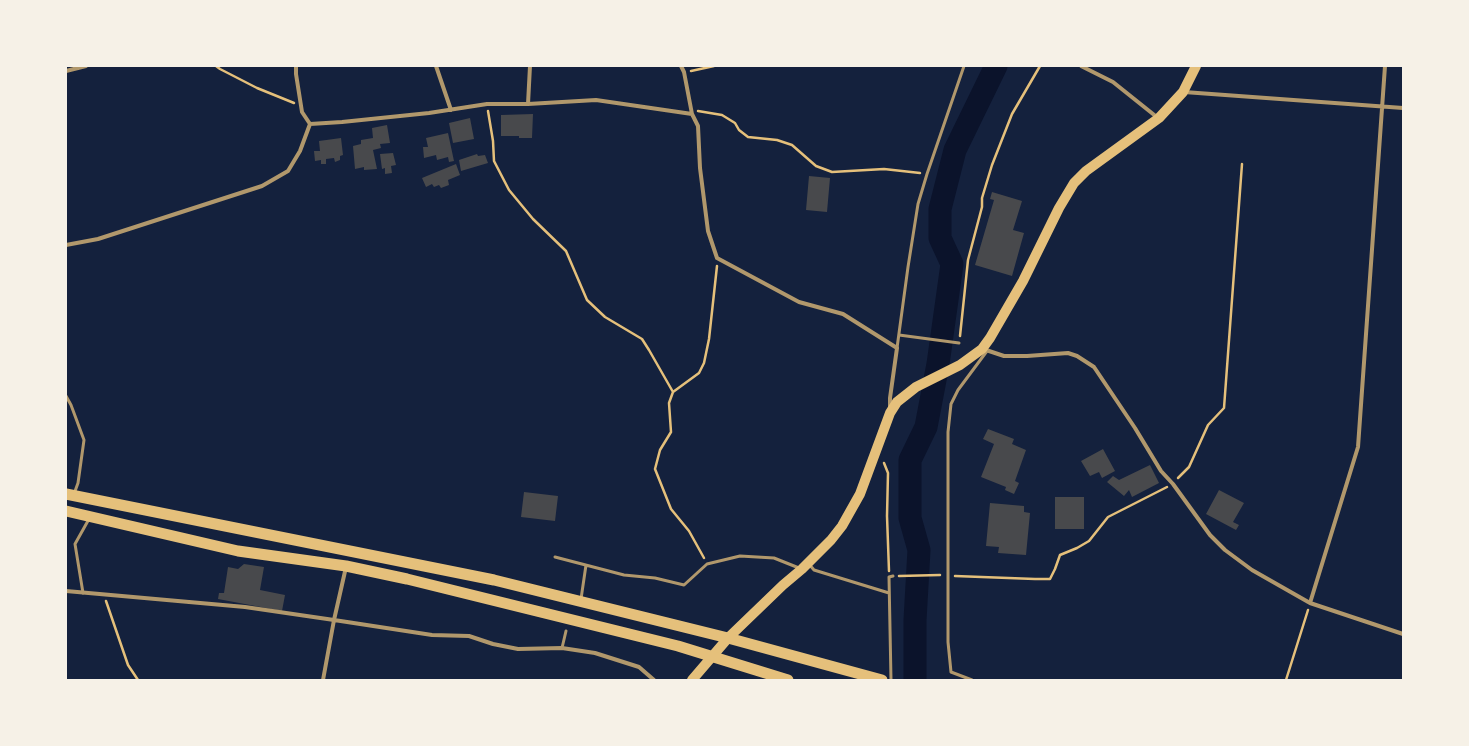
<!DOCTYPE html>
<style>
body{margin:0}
#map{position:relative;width:1469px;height:746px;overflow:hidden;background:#14213d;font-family:"Golos Text",sans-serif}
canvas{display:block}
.frame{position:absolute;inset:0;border:67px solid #f6f1e7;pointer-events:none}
</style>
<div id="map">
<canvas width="1469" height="746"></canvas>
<div class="frame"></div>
</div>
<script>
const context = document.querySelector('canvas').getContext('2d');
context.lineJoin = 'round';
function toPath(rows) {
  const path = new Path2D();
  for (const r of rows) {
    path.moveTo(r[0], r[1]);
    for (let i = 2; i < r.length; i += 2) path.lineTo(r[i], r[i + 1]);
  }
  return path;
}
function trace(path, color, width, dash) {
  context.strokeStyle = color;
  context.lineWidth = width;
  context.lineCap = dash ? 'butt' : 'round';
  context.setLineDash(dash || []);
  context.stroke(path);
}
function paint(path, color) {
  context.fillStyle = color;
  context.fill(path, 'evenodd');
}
const river = toPath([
 [915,680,915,620,919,550,910,518,910,460,926,427,938,364,952,264,940,238,940,209,955,150,996,66]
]);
const building = toPath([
 [533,114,532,138,519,138,519,136,501,136,501,115],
 [470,118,474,139,453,143,449,123],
 [387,125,390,143,380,144,381,148,373,150,377,169,364,170,364,167,355,169,353,146,361,144,361,140,373,138,372,128],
 [448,133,454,161,449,162,448,157,437,160,436,155,424,158,423,147,428,147,426,138],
 [341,138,343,155,340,156,340,160,335,162,334,158,326,159,326,164,321,164,321,160,315,161,314,151,320,151,319,141],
 [393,153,396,165,391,166,392,173,385,174,385,168,382,169,380,154],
 [477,154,478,156,485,155,488,163,461,171,459,160],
 [456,164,460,175,448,180,449,185,441,188,439,185,434,187,432,184,426,187,422,178],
 [809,176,830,178,827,212,806,210],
 [992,192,1022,201,1013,230,1024,233,1012,276,975,265,994,200,990,199],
 [988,429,1014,439,1012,444,1026,450,1015,481,1019,483,1014,494,1005,490,1006,487,981,477,994,444,983,439],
 [1103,449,1115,471,1102,478,1099,472,1090,476,1081,461],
 [1150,465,1159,483,1132,497,1129,490,1124,496,1107,482,1113,476,1119,480],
 [1219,490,1244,503,1233,522,1239,525,1236,530,1206,514],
 [524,492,558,496,555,521,521,517],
 [1055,497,1084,497,1084,529,1055,529],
 [990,503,1024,506,1024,512,1030,513,1026,555,998,553,999,547,986,546],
 [244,564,264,567,260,590,285,595,282,611,218,599,219,593,224,593,228,567,238,569]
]);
const path = toPath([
 [216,66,220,69,257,88,294,103],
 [691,71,714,66],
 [488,111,493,141,494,161,509,190,533,219,566,251,587,300,605,317,642,339,649,350,673,392],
 [698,111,722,115,735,123,739,130,748,137,777,140,792,145,816,166,832,172,884,169,920,173],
 [960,336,968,260,982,207,982,198,992,165,1012,114,1040,66],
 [884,463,888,473,887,516,889,571],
 [1178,478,1189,467,1208,425,1224,408,1242,164],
 [704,558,689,531,671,509,655,469,660,450,671,432,669,403,673,392,699,373,704,363,709,339,717,266],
 [899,576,940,575],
 [955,576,1035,579,1050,579,1055,569,1060,555,1077,548,1089,541,1108,517,1167,487],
 [106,601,128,665,138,680],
 [1286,680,1308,610]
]);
const service = toPath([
 [899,335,959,343],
 [897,348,908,267,918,204,927,174,964,66],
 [66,396,71,405,84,440,78,483,74,494],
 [555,557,624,575,655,578,684,585,707,564,740,556,774,558,799,568],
 [809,564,814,570,889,593],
 [83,593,75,544,89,519],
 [581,599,586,565],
 [562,648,566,631],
 [891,680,889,577,893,576],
 [972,680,951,672,948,642,948,432,951,404,958,390,987,351]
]);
const minor = toPath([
 [296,66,296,74,302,112,310,124],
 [436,66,451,110],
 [681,66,684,72,692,114,698,126,700,168,708,231,717,258,799,302,843,314,897,348,890,398,890,409],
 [1081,66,1113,82,1158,118],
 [66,71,86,66],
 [1184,92,1403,108],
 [528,104,530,66],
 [310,124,342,122,429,113,487,104,528,104,596,100,692,114],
 [66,245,98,239,262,186,288,171,300,151,310,124],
 [983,349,1004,356,1027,356,1068,353,1077,356,1094,367,1135,428,1161,471,1173,484,1210,535,1225,550,1252,570,1310,603,1403,634],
 [66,591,245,607,334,620,346,567],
 [1310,603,1358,447,1385,66],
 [323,680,334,620,432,635,469,636,493,644,518,649,562,648,595,653,639,667,654,680]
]);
const primary = toPath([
 [692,680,728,638,783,585,802,569,831,540,842,526,860,494,890,413,897,402,916,387,960,365,982,349,990,338,1023,281,1059,208,1074,183,1086,171,1159,118,1183,92,1196,66]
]);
const trunk = toPath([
 [66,494,494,580,728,638,882,680],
 [66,511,238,551,346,566,407,579,678,646,788,680]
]);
trace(river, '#0b132b', 23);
paint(building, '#48494c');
trace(path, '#e5c07b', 2.5);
trace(service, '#b1986c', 3);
trace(minor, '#b1986c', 4);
trace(primary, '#e5c07b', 10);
trace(trunk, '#e5c07b', 11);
</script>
